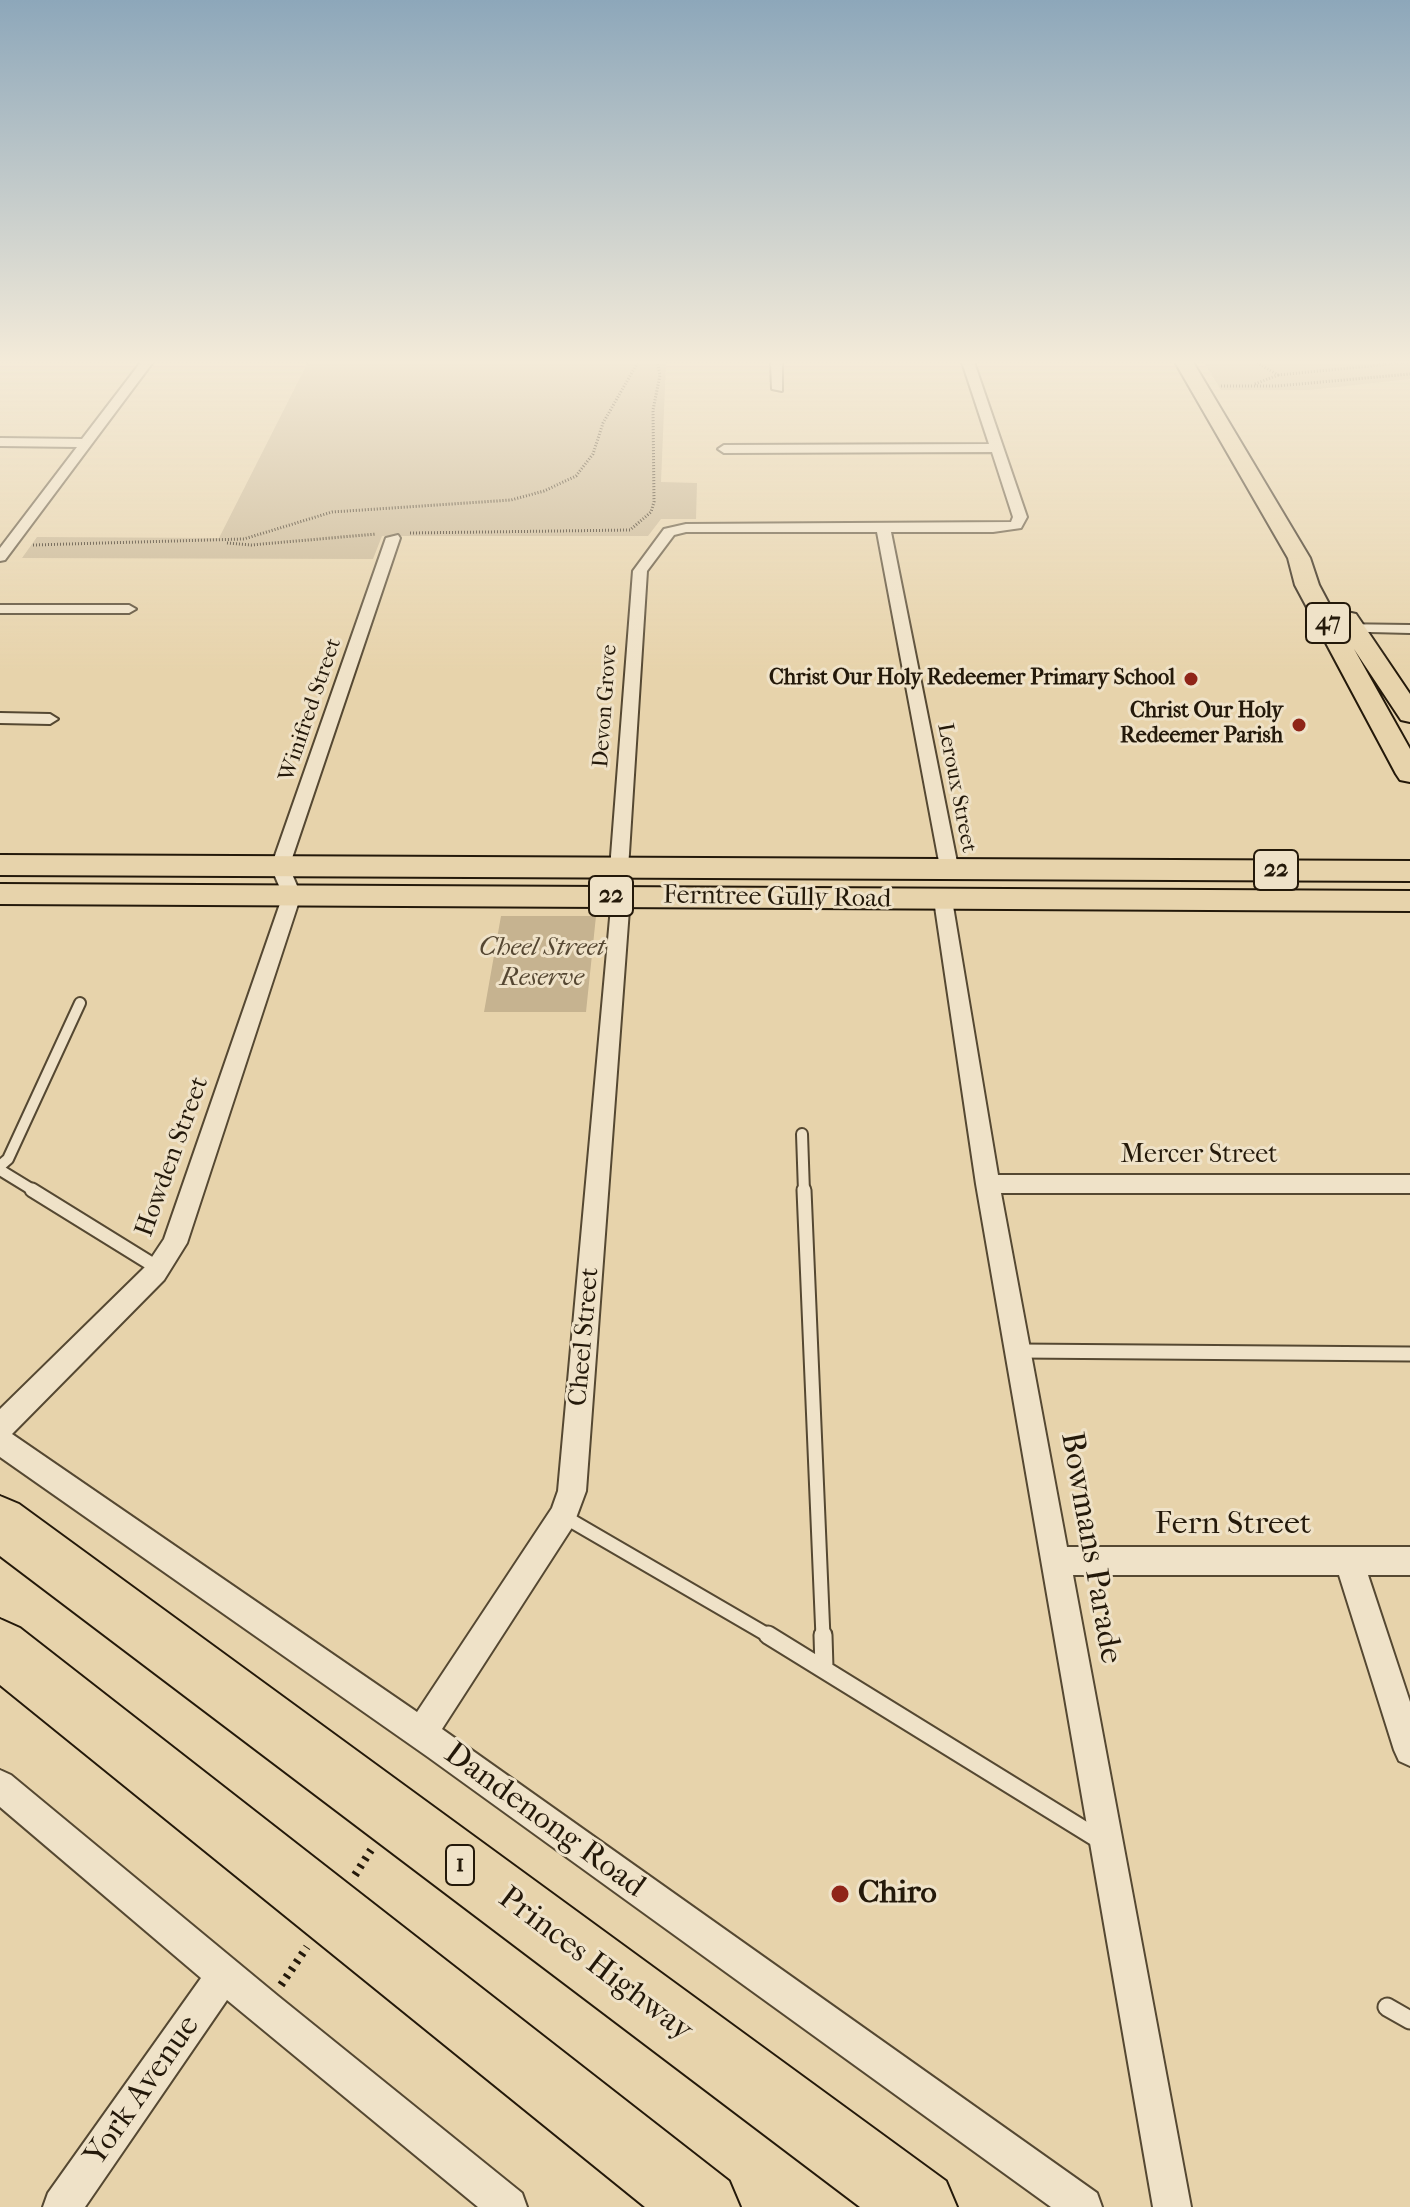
<!DOCTYPE html>
<style>
body{margin:0}
canvas{display:block;background:#e7d3ab}
</style>
<canvas width="1410" height="2207"></canvas>
<script>
const context = document.querySelector('canvas').getContext('2d');
context.lineJoin = 'round';
function paint(path, color) {
  context.fillStyle = color;
  context.fill(path, 'evenodd');
}
function toPath(rows) {
  const path = new Path2D();
  for (const r of rows) {
    path.moveTo(r[0], r[1]);
    for (let i = 2; i < r.length; i += 2) path.lineTo(r[i], r[i + 1]);
  }
  return path;
}
function trace(path, color, width, dash) {
  context.strokeStyle = color;
  context.lineWidth = width;
  context.lineCap = dash ? 'butt' : 'round';
  context.setLineDash(dash || []);
  context.stroke(path);
}
function write(font, color, halo, rows, align = 'center') {
  context.font = font + ' "IM FELL French Canon",serif';
  context.lineWidth = 6;
  context.setLineDash([]);
  context.textBaseline = 'middle';
  context.strokeStyle = halo;
  context.fillStyle = color;
  for (const [text, x, y, turn = 0] of rows) {
    context.save();
    context.translate(x, y);
    context.rotate((+turn || 0) * Math.PI / 180);
    context.textAlign = isNaN(turn) ? turn : align;
    if (halo) context.strokeText(text, 0, 0);
    context.fillText(text, 0, 0);
    context.restore();
  }
}
const green = toPath([
 [308,362,666,362,661,482,697,483,696,519,661,519,648,536,382,536,373,559,22,558,37,537,219,538],
 [1204,362,1410,362,1410,379,1309,390,1221,390],
 [501,916,596,916,586,1012,484,1012]
]);
const pathFar1 = toPath([
 [1278,375,1410,362],
 [1255,384,1278,375,1256,362],
 [1221,386,1277,386,1410,374],
 [410,533,630,530,651,512,654,502,653,410,660,375,657,362],
 [227,543,251,545,376,534],
 [33,545,244,539,332,512,511,500,544,491,576,476,593,454,603,423,638,362]
]);
const path = toPath([
 [355,1875,371,1850],
 [281,1985,307,1947]
]);
const laneFar2 = toPath([
 [802,1134,804,1192],
 [0,1166,8,1159,80,1003],
 [0,1170,36,1192]
]);
const laneFar1 = toPath([
 [32,1190,158,1268],
 [804,1190,823,1637],
 [1019,1351,1410,1354],
 [563,1516,771,1637]
]);
const lane = toPath([
 [768,1635,1100,1840],
 [823,1635,824,1668],
 [1387,2007,1410,2020]
]);
const street = toPath([
 [141,362,153,362,5,560,0,561,0,548,77,447,0,446,0,438,82,439,141,362],
 [771,362,782,362,782,391,772,389,771,362],
 [962,362,974,362,1027,517,1021,528,993,532,891,532,958,867,956,871,942,871,940,867,877,532,686,532,674,535,647,571,628,869,630,896,586,1491,573,1526,442,1729,1097,2193,1102,2207,1051,2207,428,1757,0,1457,0,1409,146,1266,164,1239,283,895,271,867,386,538,398,535,400,538,289,867,301,895,187,1243,164,1280,12,1434,417,1712,552,1508,558,1491,612,896,610,869,633,571,664,529,686,524,1011,522,1013,517,992,452,724,453,718,449,724,445,989,444,962,362],
 [0,605,129,605,136,609,129,613,0,613,0,605],
 [1335,624,1410,625,1410,633,1330,631,1328,628,1335,624],
 [0,713,50,714,58,719,50,724,0,723,0,713],
 [943,894,952,900,998,1175,1410,1175,1410,1193,1001,1193,1067,1547,1410,1547,1410,1575,1368,1575,1410,1702,1410,1766,1399,1761,1394,1750,1339,1575,1073,1575,1191,2207,1153,2207,976,1184,934,900,943,894],
 [0,1770,11,1775,278,1996,522,2193,527,2207,478,2207,227,2000,85,2207,43,2207,48,2193,201,1978,0,1807,0,1770]
]);
const primary = toPath([
 [1175,362,1193,362,1310,558,1319,585,1336,617,1347,612,1356,614,1410,694,1410,722,1401,720,1354,649,1410,749,1410,782,1400,780,1396,774,1295,585,1288,558,1175,362],
 [0,855,1410,861,1410,881,0,875,0,855],
 [0,884,1410,891,1410,911,0,904,0,884]
]);
const highway = toPath([
 [0,1496,19,1504,946,2181,957,2207,860,2207,0,1556,0,1496],
 [0,1619,20,1628,729,2181,740,2207,645,2207,0,1685,0,1619]
]);
const markers = [
 [1191,679,8,"#8f2418"],
 [1299,725,8,"#8f2418"],
 [840,1894,10,"#8f2418"]
];
const farPoinames = [
 ["Christ Our Holy Redeemer Primary School",1175,679],
 ["Christ Our Holy",1283,712],
 ["Redeemer Parish",1283,737]
];
const farStreetnames = [
 ["Devon Grove",606,706,-86],
 ["Winifred Street",311,710,-71],
 ["Leroux Street",956,788,79]
];
const shields = [
 [1328,623,44],
 [1276,870,44],
 [611,896,44],
 [460,1865,28]
];
const shieldNames = [
 ["47",1328,623],
 ["22",1276,870],
 ["22",611,896],
 ["1",460,1865]
];
const streetNames = [
 ["Ferntree Gully Road",777,898,1],
 ["Mercer Street",1199,1156],
 ["Howden Street",173,1157,-70],
 ["Cheel Street",585,1337,-85]
];
const parkNames = [
 ["Cheel Street",542,949],
 ["Reserve",542,979]
];
const nearStreetnames = [
 ["Fern Street",1233,1525],
 ["Bowmans Parade",1090,1548,80],
 ["Dandenong Road",544,1821,36],
 ["Princes Highway",595,1965,37],
 ["York Avenue",143,2091,-55]
];
const nearPoinames = [
 ["Chiro",858,1894]
];
paint(green, '#c6b390');
trace(laneFar2, '#554832', 14);
trace(laneFar1, '#554832', 17);
trace(lane, '#554832', 21);
trace(street, '#554832', 4);
trace(primary, '#24190a', 4);
trace(highway, '#24190a', 4);
trace(pathFar1, '#24190a', 3, [1, 2]);
trace(path, '#24190a', 8, [3, 6]);
trace(laneFar2, '#efe2c8', 10);
trace(laneFar1, '#efe2c8', 13);
trace(lane, '#efe2c8', 17);
paint(street, '#efe2c8');
paint(primary, '#e7d3ab');
paint(highway, '#e7d3ab');
const sky = context.createLinearGradient(0, 0, 0, 671);
sky.addColorStop(0, '#8da7ba');
sky.addColorStop(0.54, '#f4ebd9');
sky.addColorStop(1, '#f4ebd900');
context.fillStyle = sky;
context.fillRect(0, 0, 1410, 671);
for (const [x, y, r, color] of markers) {
  const dot = new Path2D();
  dot.arc(x, y, r, 0, 2 * Math.PI);
  context.fillStyle = color;
  context.fill(dot);
  trace(dot, '#efe2c8', 3);
}
write('bold 22px', '#24190a', '#efe2c8', farPoinames, 'right');
write('22px', '#24190a', '#efe2c8', farStreetnames);
for (const [x, y, w] of shields) {
  const box = new Path2D();
  box.roundRect(x - w / 2, y - 20, w, 40, 6);
  context.fillStyle = '#efe2c8';
  context.fill(box);
  trace(box, '#24190a', 2);
}
write('bold 24px', '#24190a', null, shieldNames);
write('26px', '#24190a', '#efe2c8', streetNames);
write('italic 26px', '#554732', '#efe2c8', parkNames);
write('32px', '#24190a', '#efe2c8', nearStreetnames);
write('bold 32px', '#24190a', '#efe2c8', nearPoinames, 'left');
</script>
